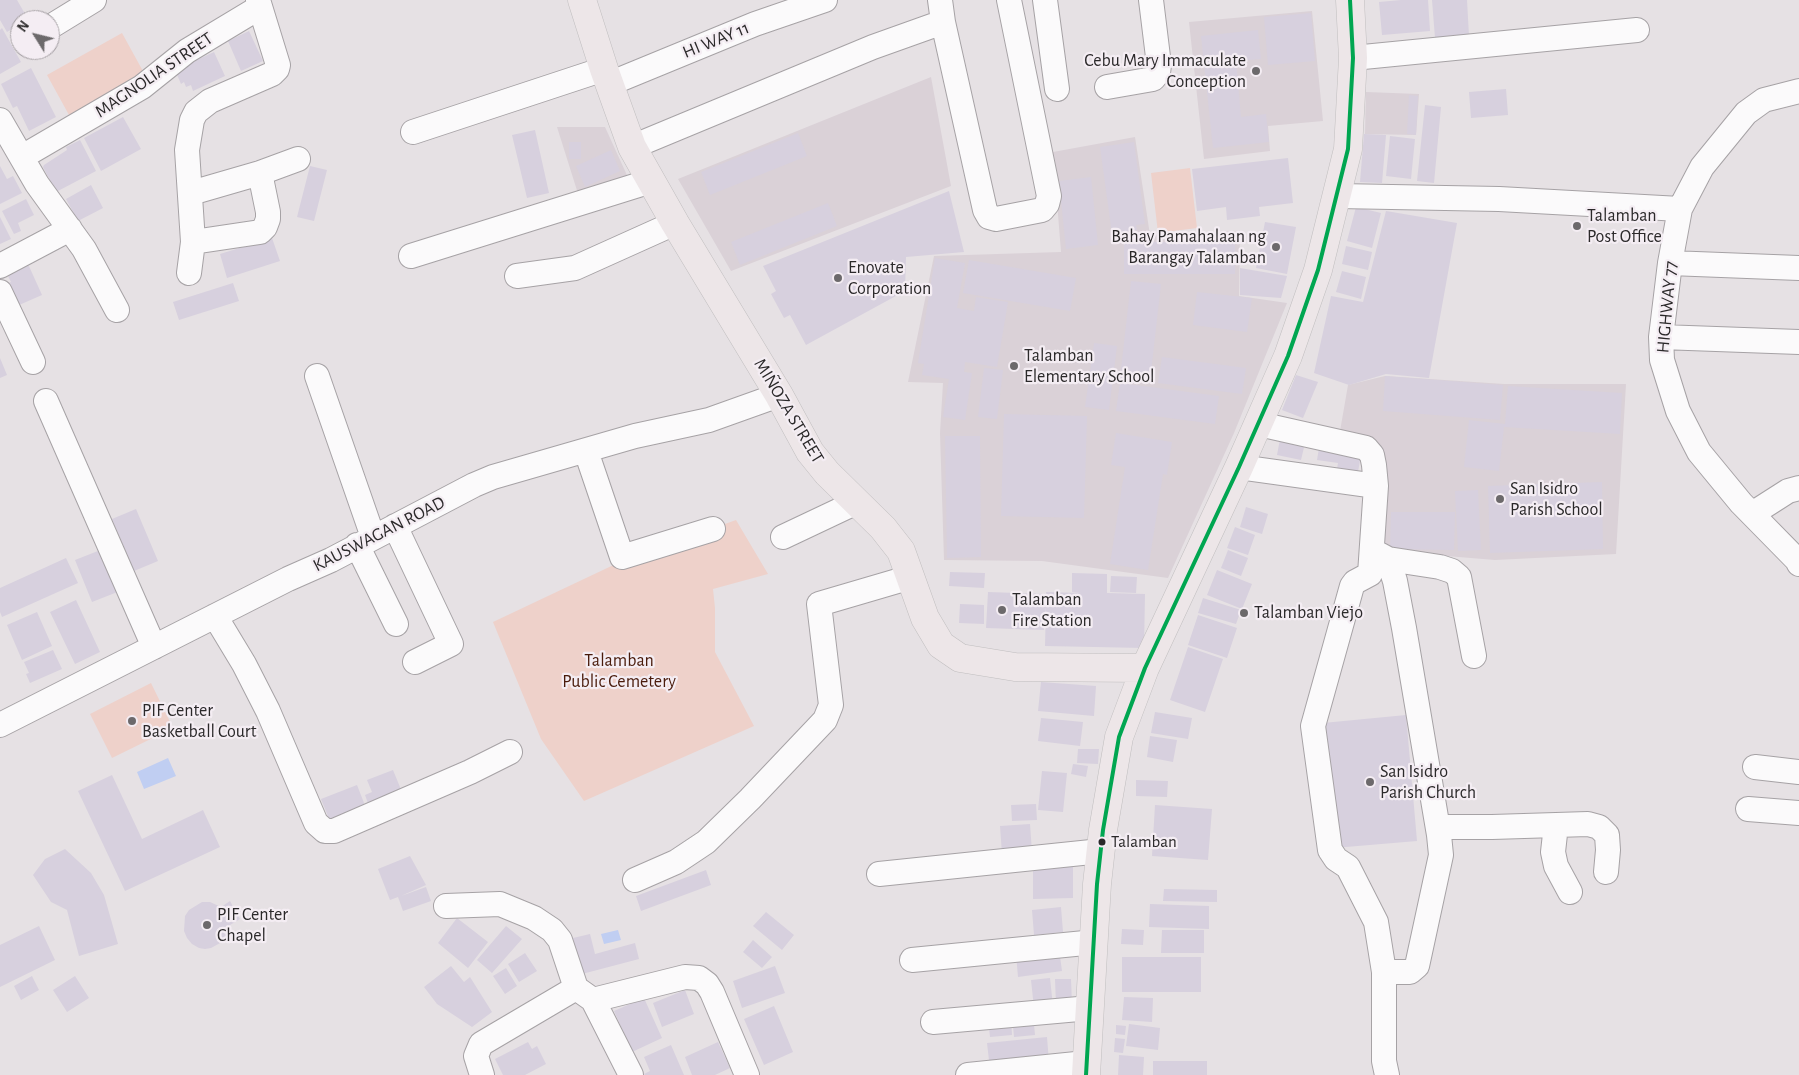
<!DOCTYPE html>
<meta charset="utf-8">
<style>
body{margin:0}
#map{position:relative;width:1799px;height:1075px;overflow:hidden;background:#e6e1e4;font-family:"Alegreya Sans",sans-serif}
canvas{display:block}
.north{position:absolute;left:10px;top:10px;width:50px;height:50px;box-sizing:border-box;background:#f4edf3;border:1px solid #a49fa3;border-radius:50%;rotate:306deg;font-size:14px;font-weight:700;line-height:20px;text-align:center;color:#2b292a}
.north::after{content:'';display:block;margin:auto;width:18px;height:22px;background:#6c696b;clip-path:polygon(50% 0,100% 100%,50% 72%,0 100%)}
</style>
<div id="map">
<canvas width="1799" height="1075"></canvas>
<div class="north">N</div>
</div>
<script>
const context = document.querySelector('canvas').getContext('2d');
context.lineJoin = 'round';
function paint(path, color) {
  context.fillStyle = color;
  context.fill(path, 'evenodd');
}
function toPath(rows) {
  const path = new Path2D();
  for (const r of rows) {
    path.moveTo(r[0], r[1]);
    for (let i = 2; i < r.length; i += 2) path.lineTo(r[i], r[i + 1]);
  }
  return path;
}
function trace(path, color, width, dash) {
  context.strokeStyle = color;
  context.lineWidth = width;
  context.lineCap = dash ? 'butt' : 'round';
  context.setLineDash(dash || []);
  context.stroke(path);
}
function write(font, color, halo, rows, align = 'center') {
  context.font = font + ' "Alegreya Sans",sans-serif';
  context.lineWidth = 4.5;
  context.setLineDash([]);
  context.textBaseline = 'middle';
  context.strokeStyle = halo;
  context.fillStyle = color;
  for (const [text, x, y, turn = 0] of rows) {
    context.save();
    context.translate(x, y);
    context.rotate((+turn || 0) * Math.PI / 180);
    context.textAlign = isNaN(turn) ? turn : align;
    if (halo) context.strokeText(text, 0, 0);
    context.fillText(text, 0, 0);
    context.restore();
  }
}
const built = toPath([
 [1312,11,1323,121,1268,126,1270,151,1204,159,1189,22],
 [931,77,951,186,731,271,678,179],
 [1366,92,1419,94,1416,135,1365,134],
 [557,127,605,127,631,184,580,200],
 [1135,137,1150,235,1240,231,1239,296,1287,303,1234,433,1168,578,1042,561,944,560,940,433,943,383,908,382,934,256,1061,252,1053,152],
 [1385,376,1504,384,1626,384,1616,554,1495,560,1386,551,1376,446,1339,437,1348,385]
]);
const green = toPath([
 [122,33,144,73,69,115,47,75],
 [1190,168,1197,228,1158,233,1151,173],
 [736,520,768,574,713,589,715,608,715,652,754,726,584,801,541,739,493,622,622,561],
 [151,683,173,728,112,758,90,714]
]);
const water = toPath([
 [168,758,176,776,144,789,137,772],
 [618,930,621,940,604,944,601,934]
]);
const building = toPath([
 [0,0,17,0,28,19,20,20,20,24,7,32,0,20],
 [1401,0,1428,0,1430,31,1382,35,1379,2],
 [1432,0,1467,0,1469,36,1435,38],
 [1311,13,1315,61,1268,65,1264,17],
 [2,28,21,62,0,74,0,30],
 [1258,30,1261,59,1236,61,1241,117,1266,114,1269,142,1213,148,1201,36],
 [249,31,263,61,241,71,228,41],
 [214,52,225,76,193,91,191,85,186,87,184,82,181,84,175,70],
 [31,68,56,117,29,131,17,106,13,108,1,84],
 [1506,89,1508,115,1471,118,1469,92],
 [1409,95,1418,96,1416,135,1407,134],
 [1425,105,1441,107,1434,183,1417,181],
 [123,117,141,149,101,171,84,138],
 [535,130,549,193,527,198,512,135],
 [798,133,807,156,710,195,701,172],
 [1364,134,1386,135,1382,183,1360,182],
 [1390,136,1415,139,1411,179,1386,176],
 [80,140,96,171,56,192,43,167,44,165,67,150,66,147],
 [569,142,581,142,581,159,569,159],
 [1134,142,1145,224,1136,225,1137,230,1112,234,1100,147],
 [611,150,620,171,585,187,576,166],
 [1288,158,1293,203,1259,207,1260,216,1227,220,1226,207,1197,211,1192,169],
 [0,166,7,179,13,176,22,193,0,204],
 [310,166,327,170,314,221,297,217],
 [1091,177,1098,245,1066,249,1059,181],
 [91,185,103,208,78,221,66,199],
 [949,191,964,252,906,257,905,291,806,345,790,315,784,318,771,294,776,291,763,266],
 [26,199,34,215,18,223,21,231,14,234,2,211],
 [828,203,837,226,740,265,731,242],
 [1356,207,1381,213,1372,248,1347,241],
 [1386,211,1457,223,1429,378,1386,374,1349,385,1314,373,1331,296,1363,302],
 [0,217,11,239,0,244],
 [1265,222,1296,227,1287,274,1256,268],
 [272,238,280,261,227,278,220,254],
 [1124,242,1235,242,1235,274,1124,274],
 [1346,246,1372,252,1368,270,1342,264],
 [935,258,965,263,957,308,974,311,976,297,1008,302,997,367,965,362,964,372,972,373,965,420,943,417,949,379,922,375,924,364,918,363],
 [969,260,1076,278,1070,311,963,293],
 [28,264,42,295,10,309,0,287,11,282,7,274],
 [1240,268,1287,276,1281,298,1240,295],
 [1342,271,1366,277,1361,299,1336,292],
 [1131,281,1161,284,1150,381,1120,378],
 [233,283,239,301,179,320,173,302],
 [1197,292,1252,298,1247,332,1193,325],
 [1094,343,1117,346,1109,410,1085,407],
 [1162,357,1246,368,1242,394,1158,383],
 [0,358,7,375,0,378],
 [984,368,1003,370,997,419,978,417],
 [1296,375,1318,382,1303,418,1282,410],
 [1385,376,1503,385,1500,420,1383,411],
 [1120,383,1219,396,1215,424,1116,411],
 [1508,386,1622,393,1620,434,1504,427,1499,471,1464,467,1469,420,1505,424],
 [1004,414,1087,416,1084,518,1001,516],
 [1116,433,1172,442,1167,475,1163,474,1148,570,1110,564,1125,467,1111,465],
 [1281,434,1306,439,1301,460,1277,455],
 [945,436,980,436,981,557,947,558],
 [1319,448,1362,449,1358,472,1337,469,1338,463,1317,460],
 [1602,482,1603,549,1490,553,1488,486],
 [1478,490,1481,550,1458,551,1455,491],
 [1246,507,1268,514,1262,534,1240,527],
 [136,509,158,561,134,571,112,519],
 [1391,512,1455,512,1454,550,1390,549],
 [1235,527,1255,535,1248,555,1227,548],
 [103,549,120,591,92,602,75,560],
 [1228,550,1248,558,1241,576,1221,568],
 [66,558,78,583,2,617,0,612,0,588],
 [1217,570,1252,584,1242,609,1207,595],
 [950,572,985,573,984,588,949,586],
 [1072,573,1107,574,1107,593,1145,594,1144,648,1045,646,1046,606,1044,630,986,628,988,592,1046,594,1046,592,1081,593,1072,592],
 [1111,576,1137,577,1136,593,1110,592],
 [1203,598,1241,610,1236,624,1198,613],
 [76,600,100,652,75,664,50,612],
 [960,604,984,605,984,624,959,623],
 [37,612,52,646,22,660,7,625],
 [1198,615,1237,628,1227,658,1188,645],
 [1188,647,1223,659,1205,712,1170,700],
 [53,650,62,669,30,683,26,674,29,673,24,662],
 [1041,682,1096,686,1094,716,1038,711],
 [1155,712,1192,718,1188,739,1151,733],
 [1406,715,1417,841,1334,848,1323,723],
 [1041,718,1083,722,1080,746,1038,741],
 [1150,736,1177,740,1173,762,1147,757],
 [1078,749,1099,749,1098,764,1077,763],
 [1073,764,1088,766,1086,777,1071,774],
 [393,770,402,792,369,806,365,795,372,792,367,780],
 [1042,771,1067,773,1063,812,1038,810],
 [112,775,142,839,203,810,220,847,125,891,78,791],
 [1136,780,1168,781,1167,797,1136,796],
 [357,785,366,808,330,821,321,799],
 [1036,804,1037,820,1012,821,1011,805],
 [1155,805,1212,809,1208,860,1152,856],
 [1030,824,1032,852,1002,854,1000,826],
 [65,849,91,873,104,895,118,944,79,956,67,910,51,902,33,875,45,859],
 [410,856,426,885,401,896,426,887,431,901,403,911,398,897,390,900,378,869],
 [1073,866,1073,898,1033,899,1033,867],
 [706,870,711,885,641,911,636,896],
 [1164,889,1217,890,1217,902,1163,901],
 [230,901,240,919,230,925,229,932,222,942,211,948,205,949,199,948,192,944,187,938,184,931,185,916,189,910,202,902,210,902,221,907],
 [1150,904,1209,906,1209,929,1149,927],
 [1061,907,1063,932,1034,935,1032,910],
 [766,912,794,935,782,950,753,926],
 [457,918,488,942,468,968,438,943],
 [39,926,55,960,0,987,0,945],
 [506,926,522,939,492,973,477,960],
 [1122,929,1144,930,1143,945,1121,944],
 [1162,930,1204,930,1204,953,1161,953],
 [590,934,595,954,635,943,639,959,582,974,573,938],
 [753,940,772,957,762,968,743,952],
 [1059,949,1062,971,1018,977,1016,954],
 [525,953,537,971,519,982,508,964],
 [1122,957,1201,957,1201,992,1122,992],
 [451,966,464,982,470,977,492,1012,472,1027,437,1004,424,987],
 [775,966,785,993,742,1008,733,981],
 [506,968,517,986,505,994,493,976],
 [32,976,39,990,21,1000,14,986],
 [75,976,89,998,67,1012,53,990],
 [1050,978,1053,1006,1034,1008,1031,980],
 [1055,979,1071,979,1072,1004,1056,1005],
 [685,990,694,1014,662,1027,653,1003],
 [1124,997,1153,998,1152,1022,1122,1020],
 [644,998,662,1038,632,1052,614,1011],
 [774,1006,793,1052,764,1065,744,1019],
 [1033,1014,1035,1035,1014,1037,1012,1016],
 [1011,1017,1012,1035,990,1037,988,1019],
 [1129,1024,1160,1028,1158,1050,1126,1046],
 [1116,1025,1126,1026,1125,1035,1116,1034],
 [1047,1037,1049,1062,990,1069,987,1043],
 [1115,1038,1125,1039,1123,1053,1114,1052],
 [528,1042,532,1049,537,1046,546,1064,525,1075,503,1075,495,1059],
 [718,1042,730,1068,715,1075,692,1075,685,1057],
 [671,1045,684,1075,645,1075,644,1074,650,1071,644,1057],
 [1119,1055,1144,1057,1143,1075,1118,1075],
 [1153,1061,1207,1061,1207,1075,1153,1075]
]);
const minor = toPath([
 [940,0,943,22,985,210,989,217,996,219,1042,210,1047,204,1049,196,1009,0],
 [1045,0,1057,89],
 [50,27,94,0],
 [1353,58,1637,30],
 [609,84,755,24,825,0],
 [1107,87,1153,79,1158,73,1159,65,1151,0],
 [1799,91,1764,100,1746,113,1702,167,1680,209,1670,263,1661,337,1662,360,1678,411,1699,452,1741,503,1797,560,1799,564],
 [0,120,37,184,84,249,117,310],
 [413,132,604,69],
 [632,147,873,47,943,22],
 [22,157,142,87,187,51,260,7],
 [191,193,260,173,298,159],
 [1338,196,1499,199,1680,209],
 [193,242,260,232,265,227,268,219,268,212,260,173],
 [411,256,651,181],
 [1670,263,1799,268],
 [0,266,70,229],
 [189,273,193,242,187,150,192,120,196,112,210,101,272,74,277,69,278,65,258,0],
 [517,276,575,268,675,223],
 [0,292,33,362],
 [1661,337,1799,342],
 [317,376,373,537],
 [46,401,154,647],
 [1259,424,1366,448,1372,455,1374,465,1376,486,1370,574,1355,582,1352,586,1313,726,1330,850,1336,859,1348,867,1376,922,1384,972,1384,1061,1387,1075],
 [586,451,622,557,713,529],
 [1239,467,1376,486],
 [1752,514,1788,491,1799,488],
 [395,526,451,644,415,662],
 [783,537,857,502],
 [357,545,396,624],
 [1375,552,1388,559,1440,567,1452,571,1459,577,1474,656],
 [215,616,244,664,268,711,316,823,325,831,334,831,470,772,510,752],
 [0,725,288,579,331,560,474,485,493,477,635,436,709,420,779,395],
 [1755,767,1799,772],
 [1748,809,1799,813],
 [1556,825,1553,852,1556,866,1570,892],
 [1438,827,1492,827,1588,824,1599,827,1607,835,1608,850,1606,872],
 [879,874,1101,851],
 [635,880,676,862,706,842,750,799,825,720,831,705,819,604,911,577],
 [446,906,500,904,534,918,552,930,560,940,576,988,593,1000,631,1075],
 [912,960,1095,942],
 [1384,972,1410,972,1417,966,1441,855,1439,835,1404,628,1395,581,1388,559],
 [593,1000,685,977,699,978,707,984,712,992,747,1075],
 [933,1022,1090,1008],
 [482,1075,476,1056,481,1044,576,988],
 [968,1075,1086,1063]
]);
const major = toPath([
 [582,0,604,69,632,147,675,223,779,395,810,452,827,473,883,528,901,551,925,618,941,645,960,658,1015,667,1145,668],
 [1086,1075,1097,884,1103,830,1119,737,1145,668,1239,467,1288,356,1318,270,1348,149,1353,58,1350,0]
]);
const bus1 = toPath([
 [1086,1075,1097,884,1103,830,1119,737,1145,668,1239,467,1288,356,1318,270,1348,149,1353,58,1350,0]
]);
const markers = [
 [1256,71,5,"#6c696b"],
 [1577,226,5,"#6c696b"],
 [1276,247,5,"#6c696b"],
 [838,278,5,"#6c696b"],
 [1014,366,5,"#6c696b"],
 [1500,499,5,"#6c696b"],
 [1002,610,5,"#6c696b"],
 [1244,613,5,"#6c696b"],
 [132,721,5,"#6c696b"],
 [1370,782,5,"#6c696b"],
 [1102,842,4.5,"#2b292a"],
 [207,925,5,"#6c696b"]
];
const busNames = [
 ["Talamban",1111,842]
];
const streetNames = [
 ["HI WAY 11",716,40,-22],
 ["MAGNOLIA STREET",154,75,-34],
 ["HIGHWAY 77",1667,307,-85],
 ["MIÑOZA STREET",789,411,59],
 ["KAUSWAGAN ROAD",379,534,-27]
];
const poiNames = [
 ["Cebu Mary Immaculate",1246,61,"right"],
 ["Conception",1246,82,"right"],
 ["Talamban",1587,216],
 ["Post Office",1587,237],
 ["Bahay Pamahalaan ng",1266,237,"right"],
 ["Barangay Talamban",1266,258,"right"],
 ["Enovate",848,268],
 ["Corporation",848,289],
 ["Talamban",1024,356],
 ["Elementary School",1024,377],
 ["San Isidro",1510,489],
 ["Parish School",1510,510],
 ["Talamban",1012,600],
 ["Fire Station",1012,621],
 ["Talamban Viejo",1254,613],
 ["PIF Center",142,711],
 ["Basketball Court",142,732],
 ["San Isidro",1380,772],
 ["Parish Church",1380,793],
 ["PIF Center",217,915],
 ["Chapel",217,936]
];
const parkNames = [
 ["Talamban",619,661],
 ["Public Cemetery",619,682]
];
paint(built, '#dad1d7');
paint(green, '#eed1ca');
paint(water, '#c0cef2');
paint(building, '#d7d0de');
trace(minor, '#a6a2a5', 26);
trace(major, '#c0bebf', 29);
trace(minor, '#fbfafb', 24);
trace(major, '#ede6e8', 28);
trace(bus1, '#00a651', 4);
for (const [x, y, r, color] of markers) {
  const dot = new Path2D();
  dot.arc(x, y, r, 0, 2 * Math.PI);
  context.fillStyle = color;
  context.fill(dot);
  trace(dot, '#f4edf3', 2);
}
write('17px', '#2b292a', '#f4edf3', busNames, 'left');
write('18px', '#2b292a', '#f4edf3', streetNames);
write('18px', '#2b292a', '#f4edf3', poiNames, 'left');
write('18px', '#491b0b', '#f4edf3', parkNames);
</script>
